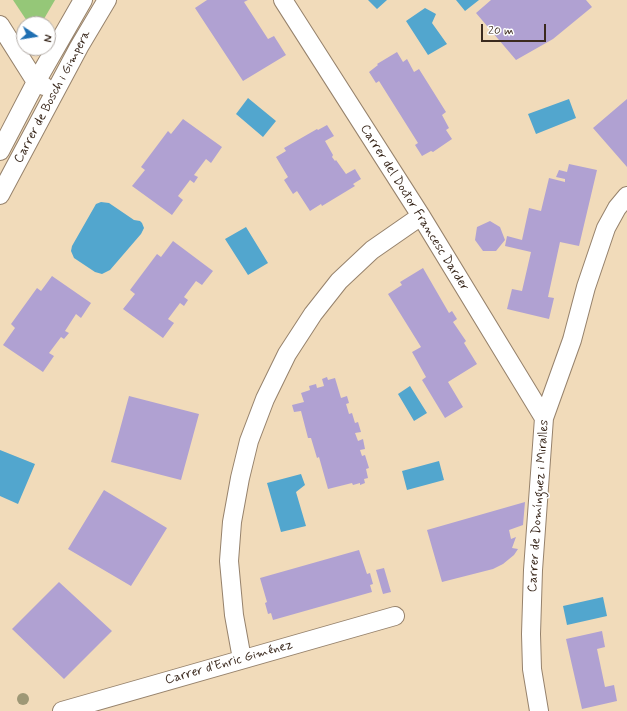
<!DOCTYPE html>
<meta charset="utf-8">
<style>
body{margin:0}
#map{position:relative;width:627px;height:711px;overflow:hidden;background:#f1dbba;font-family:Mynerve,sans-serif}
canvas{display:block}
.north{position:absolute;left:16px;top:16px;width:40px;height:40px;box-sizing:border-box;background:#fff;border:1px solid #b1aaa5;border-radius:50%;rotate:102deg;font-size:11px;font-weight:700;line-height:16px;text-align:center;color:#3b2a1e}
.north::after{content:'';display:block;margin:auto;width:14px;height:18px;background:#1f6fb2;clip-path:polygon(50% 0,100% 100%,50% 72%,0 100%)}
.scale{position:absolute;left:481px;top:24px;width:65px;height:18px;box-sizing:border-box;border:2px solid #3b2a1e;border-top:0;padding-left:5px;font-size:12px;line-height:14px;white-space:nowrap;color:#3b2a1e;-webkit-text-stroke:3px #fff;paint-order:stroke}
</style>
<div id="map">
<canvas width="627" height="711"></canvas>
<div class="north">N</div>
<div class="scale">20 m</div>
</div>
<script>
const context = document.querySelector('canvas').getContext('2d');
context.lineJoin = 'round';
function paint(path, color) {
  context.fillStyle = color;
  context.fill(path, 'evenodd');
}
function toPath(rows) {
  const path = new Path2D();
  for (const r of rows) {
    path.moveTo(r[0], r[1]);
    for (let i = 2; i < r.length; i += 2) path.lineTo(r[i], r[i + 1]);
  }
  return path;
}
function trace(path, color, width, dash) {
  context.strokeStyle = color;
  context.lineWidth = width;
  context.lineCap = dash ? 'butt' : 'round';
  context.setLineDash(dash || []);
  context.stroke(path);
}
function write(font, color, halo, rows, align = 'center') {
  context.font = font + ' Mynerve,sans-serif';
  context.lineWidth = 3;
  context.setLineDash([]);
  context.textBaseline = 'middle';
  context.strokeStyle = halo;
  context.fillStyle = color;
  for (const [text, x, y, turn = 0] of rows) {
    context.save();
    context.translate(x, y);
    context.rotate((+turn || 0) * Math.PI / 180);
    context.textAlign = isNaN(turn) ? turn : align;
    if (halo) context.strokeText(text, 0, 0);
    context.fillText(text, 0, 0);
    context.restore();
  }
}
const green = toPath([
 [13,0,55,0,41,24,29,24]
]);
const water = toPath([
 [368,0,387,0,377,9],
 [456,0,479,0,465,11],
 [425,8,436,14,432,23,447,44,428,55,406,21],
 [248,98,276,121,263,137,236,114],
 [569,99,576,118,536,134,528,114],
 [101,202,109,203,134,220,140,221,142,223,144,228,141,234,110,270,102,274,95,272,74,258,71,251,72,246,96,204],
 [246,227,268,263,248,275,225,239],
 [410,386,427,413,414,421,398,394],
 [0,450,35,464,18,504,0,496],
 [439,461,444,480,407,490,402,471],
 [301,474,305,485,296,492,306,526,281,532,267,483],
 [603,597,607,616,567,625,563,606]
]);
const building = toPath([
 [207,0,248,0,244,2,268,39,274,36,286,55,243,81,195,8],
 [491,0,586,0,592,7,553,39,516,60,476,13],
 [397,52,403,62,407,59,414,72,419,69,446,112,442,115,449,128,446,130,452,139,433,152,431,151,422,156,415,145,418,143,379,81,376,83,369,72,378,65,377,64],
 [627,99,627,167,593,128],
 [183,119,222,147,211,163,206,159,194,175,198,177,194,183,190,180,178,196,183,200,172,215,132,186,145,170,141,167,168,131,171,134],
 [327,125,334,136,325,141,333,155,332,157,335,161,336,160,346,174,355,169,361,179,353,184,355,186,322,206,321,204,310,211,297,191,293,194,284,180,288,177,276,157,286,151,284,148,317,129,318,130],
 [569,164,597,170,579,246,560,242,548,297,554,298,549,319,507,309,512,289,522,291,531,252,505,246,507,236,522,240,529,208,541,211,549,178,565,182,565,179,556,177,559,170,567,172],
 [490,221,500,227,505,240,496,251,483,251,475,240,477,227],
 [173,241,213,271,202,285,196,281,184,297,188,300,184,306,180,303,168,319,174,323,163,338,123,309,135,294,130,290,157,254,161,257],
 [423,268,449,313,452,311,457,319,453,322,466,341,464,343,477,364,448,382,463,407,445,418,422,380,426,377,412,352,421,347,388,294,402,285,400,282],
 [52,276,91,303,81,318,76,314,65,331,69,333,64,339,61,337,49,353,54,356,43,372,3,345,15,328,11,324,37,288,41,291],
 [327,377,328,380,335,378,341,398,347,396,349,403,346,404,349,414,352,413,355,423,358,422,361,432,355,433,358,441,363,439,365,449,360,450,362,456,365,455,369,468,366,469,368,478,364,479,365,483,360,485,360,483,353,485,352,483,328,489,319,457,317,458,311,438,308,438,301,411,294,412,292,405,304,402,301,393,310,390,309,386,316,384,317,388,324,386,322,379],
 [129,396,199,414,181,480,111,462],
 [104,490,167,528,131,586,68,549],
 [525,502,523,525,509,530,511,539,516,537,512,548,518,549,514,555,503,564,493,569,442,582,427,530],
 [359,550,367,574,370,573,373,584,370,585,372,592,273,620,271,613,268,614,265,603,267,602,260,578],
 [384,568,391,592,383,594,376,570],
 [59,582,112,631,64,679,12,629],
 [602,631,605,647,597,649,605,687,614,685,617,701,582,709,566,639]
]);
const minor = toPath([
 [283,0,421,216,544,418],
 [0,25,36,82,44,86],
 [0,151,36,82,83,0],
 [0,195,79,47,107,0],
 [242,659,234,615,229,561,232,522,240,478,249,441,265,399,287,354,313,314,339,281,372,250,421,216],
 [62,711,395,616],
 [539,711,532,669,531,634,533,570,544,418,572,340,586,287,606,228,617,208,627,196]
]);
const trees = [
 [23,699]
];
const streetNames = [
 ["Carrer de Bosch i Gimpera",53,97,-62],
 ["Carrer del Doctor Francesc Darder",414,208,58],
 ["Carrer de Domínguez i Miralles",539,506,-86],
 ["Carrer d'Enric Giménez",229,663,-16]
];
paint(green, '#95c778');
paint(water, '#52a6ce');
paint(building, '#b0a1d2');
trace(minor, '#96826c', 20);
trace(minor, '#fff', 18);
context.fillStyle = '#9e9876';
for (const [x, y] of trees) {
  context.beginPath();
  context.arc(x, y, 6, 0, 2 * Math.PI);
  context.fill();
}
write('13px', '#3b2a1e', '#fff', streetNames);
</script>
